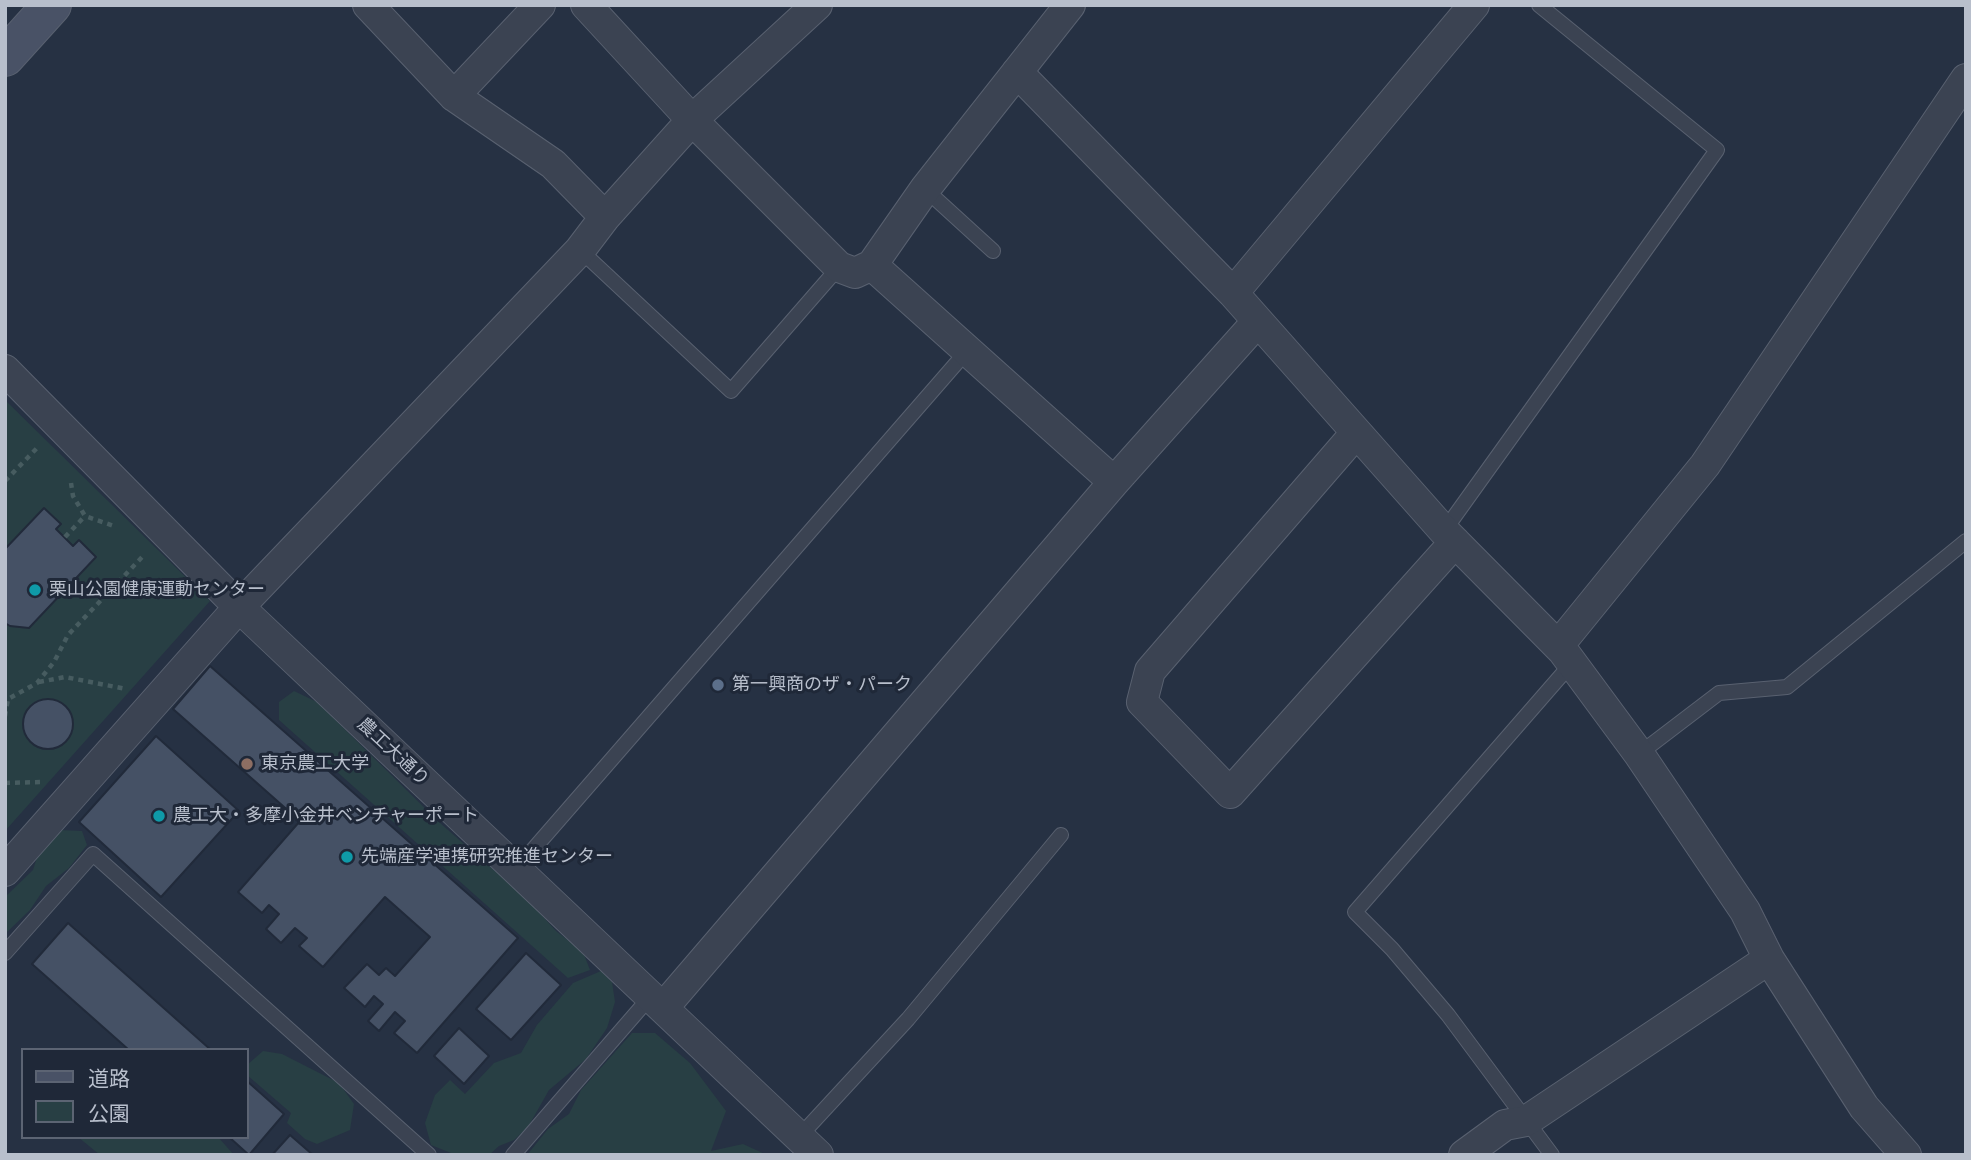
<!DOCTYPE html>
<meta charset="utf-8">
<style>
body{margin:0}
#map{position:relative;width:1971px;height:1160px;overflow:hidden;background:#263143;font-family:Montserrat,"Noto Sans JP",sans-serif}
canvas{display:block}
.frame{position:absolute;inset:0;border:7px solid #b8bfcc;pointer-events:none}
.legend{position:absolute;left:21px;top:1048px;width:228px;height:91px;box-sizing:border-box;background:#1f2838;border:2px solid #5c6473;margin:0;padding:9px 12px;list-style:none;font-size:21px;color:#b8bfcc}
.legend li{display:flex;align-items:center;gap:14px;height:35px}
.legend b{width:35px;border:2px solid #5c6473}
</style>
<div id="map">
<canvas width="1971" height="1160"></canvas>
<div class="frame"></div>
<ul class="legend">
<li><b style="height:9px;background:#495266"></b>道路</li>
<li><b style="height:19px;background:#283f44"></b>公園</li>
</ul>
</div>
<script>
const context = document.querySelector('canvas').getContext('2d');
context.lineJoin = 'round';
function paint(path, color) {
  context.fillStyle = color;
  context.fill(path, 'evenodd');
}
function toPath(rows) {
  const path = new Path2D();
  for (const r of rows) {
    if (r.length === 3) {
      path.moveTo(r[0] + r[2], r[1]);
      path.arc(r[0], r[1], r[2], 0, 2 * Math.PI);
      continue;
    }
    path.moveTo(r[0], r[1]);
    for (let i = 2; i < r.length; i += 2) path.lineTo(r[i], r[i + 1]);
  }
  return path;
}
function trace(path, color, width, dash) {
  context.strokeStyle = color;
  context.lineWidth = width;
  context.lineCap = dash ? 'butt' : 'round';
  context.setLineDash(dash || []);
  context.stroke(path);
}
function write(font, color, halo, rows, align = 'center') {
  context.font = font + ' Montserrat,"Noto Sans JP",sans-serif';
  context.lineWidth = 6;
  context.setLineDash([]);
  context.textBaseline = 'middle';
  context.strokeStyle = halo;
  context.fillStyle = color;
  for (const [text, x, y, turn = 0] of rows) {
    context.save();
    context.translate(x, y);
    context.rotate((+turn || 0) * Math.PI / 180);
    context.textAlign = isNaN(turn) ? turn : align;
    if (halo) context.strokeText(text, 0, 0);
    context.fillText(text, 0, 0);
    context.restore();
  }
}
const green = toPath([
 [5,400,210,601,5,831],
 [294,691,317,702,440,823,527,899,556,931,583,952,590,970,568,978,279,720,279,702],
 [59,830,82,831,87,845,69,868,46,886,30,910,5,934,5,897,33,870,39,851],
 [601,971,612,982,615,1002,607,1028,586,1059,549,1090,528,1127,514,1140,499,1146,489,1155,456,1155,431,1145,425,1123,435,1095,450,1080,465,1094,494,1063,521,1053,537,1025,573,983],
 [632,1033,655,1033,690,1063,726,1111,711,1151,743,1144,767,1155,527,1155,548,1129,569,1114,581,1090],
 [263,1051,282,1054,339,1083,354,1104,350,1130,317,1144,305,1139,287,1123,291,1113,247,1075,247,1065],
 [78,1137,218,1137,234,1155,100,1155]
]);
const building = toPath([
 [44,508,61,524,56,529,73,546,79,540,96,557,29,628,10,626,5,623,5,549,44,508],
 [210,666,518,938,417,1053,394,1033,405,1021,395,1012,379,1031,368,1021,383,1004,374,996,365,1007,344,988,367,964,379,975,386,968,395,976,430,937,385,897,323,967,299,946,307,938,295,928,281,943,266,929,279,914,269,905,262,913,238,892,300,821,173,709,210,666],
 [48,724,25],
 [156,736,239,811,161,897,79,822,156,736],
 [68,923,211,1050,129,1050,32,964,68,923],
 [526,953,561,985,511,1040,476,1009,526,953],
 [459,1028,489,1056,464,1084,434,1056,459,1028],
 [247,1081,284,1114,249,1155,229,1137,247,1137,247,1081],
 [290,1135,313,1155,272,1155,290,1135]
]);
const path = toPath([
 [5,481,38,447],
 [71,483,73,496,85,516,114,526],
 [65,537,85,516],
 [39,682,65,677,126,689],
 [5,716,8,699,37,683,54,662,68,635,145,554],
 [5,783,42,782]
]);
const lane = toPath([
 [925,189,993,251],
 [580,250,731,391,839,267],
 [1444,531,1717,150,1539,5],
 [1639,754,1719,693,1787,687,1966,541],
 [517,868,967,351],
 [5,953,93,854,429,1155],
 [799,1137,908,1019,1061,835],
 [513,1155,651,996],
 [1552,1155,1448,1015,1392,949,1355,912,1572,663]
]);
const street = toPath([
 [368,5,454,96,553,164,605,217],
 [586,5,692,120,839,267,855,273,872,265,1114,482],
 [1017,72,1233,293,1444,531,1563,651,1639,754,1745,911,1769,959,1864,1107,1906,1155],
 [454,96,540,5],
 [872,265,925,189,1070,5],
 [1233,293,1474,5],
 [5,370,239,607,818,1155],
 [1356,433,1150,671,1142,702,1230,793,1455,542],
 [1558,646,1705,465,1966,79],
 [5,871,239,607,580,250,605,217,692,120,817,5],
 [663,1008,1114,482,1257,322],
 [1464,1155,1505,1125,1526,1121,1769,959]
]);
const secondary = toPath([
 [5,57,52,5]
]);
const markers = [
 [35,590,7,"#0f9aa8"],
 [718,685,7,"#5c6f8a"],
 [247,764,7,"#8d6e63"],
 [159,816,7,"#0f9aa8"],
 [347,857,7,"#0f9aa8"]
];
const poiNames = [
 ["栗山公園健康運動センター",49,590],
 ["第一興商のザ・パーク",732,685],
 ["東京農工大学",261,764],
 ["農工大・多摩小金井ベンチャーポート",173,816],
 ["先端産学連携研究推進センター",361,857]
];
const streetNames = [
 ["農工大通り",393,752,43]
];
paint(green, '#283f44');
paint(building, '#455165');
trace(building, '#212a3a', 2);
trace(lane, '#596170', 16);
trace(street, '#596170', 32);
trace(secondary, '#596170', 40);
trace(path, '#475c60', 4.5, [5, 5]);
trace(lane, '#3b4352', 14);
trace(street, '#3b4352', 30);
trace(secondary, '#495266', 38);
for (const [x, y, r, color] of markers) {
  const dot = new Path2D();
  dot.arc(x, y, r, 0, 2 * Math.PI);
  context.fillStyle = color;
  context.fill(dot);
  trace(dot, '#1f2838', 2.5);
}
write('18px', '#b8bfcc', '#1f2838', poiNames, 'left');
write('18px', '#b8bfcc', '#1f2838', streetNames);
</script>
